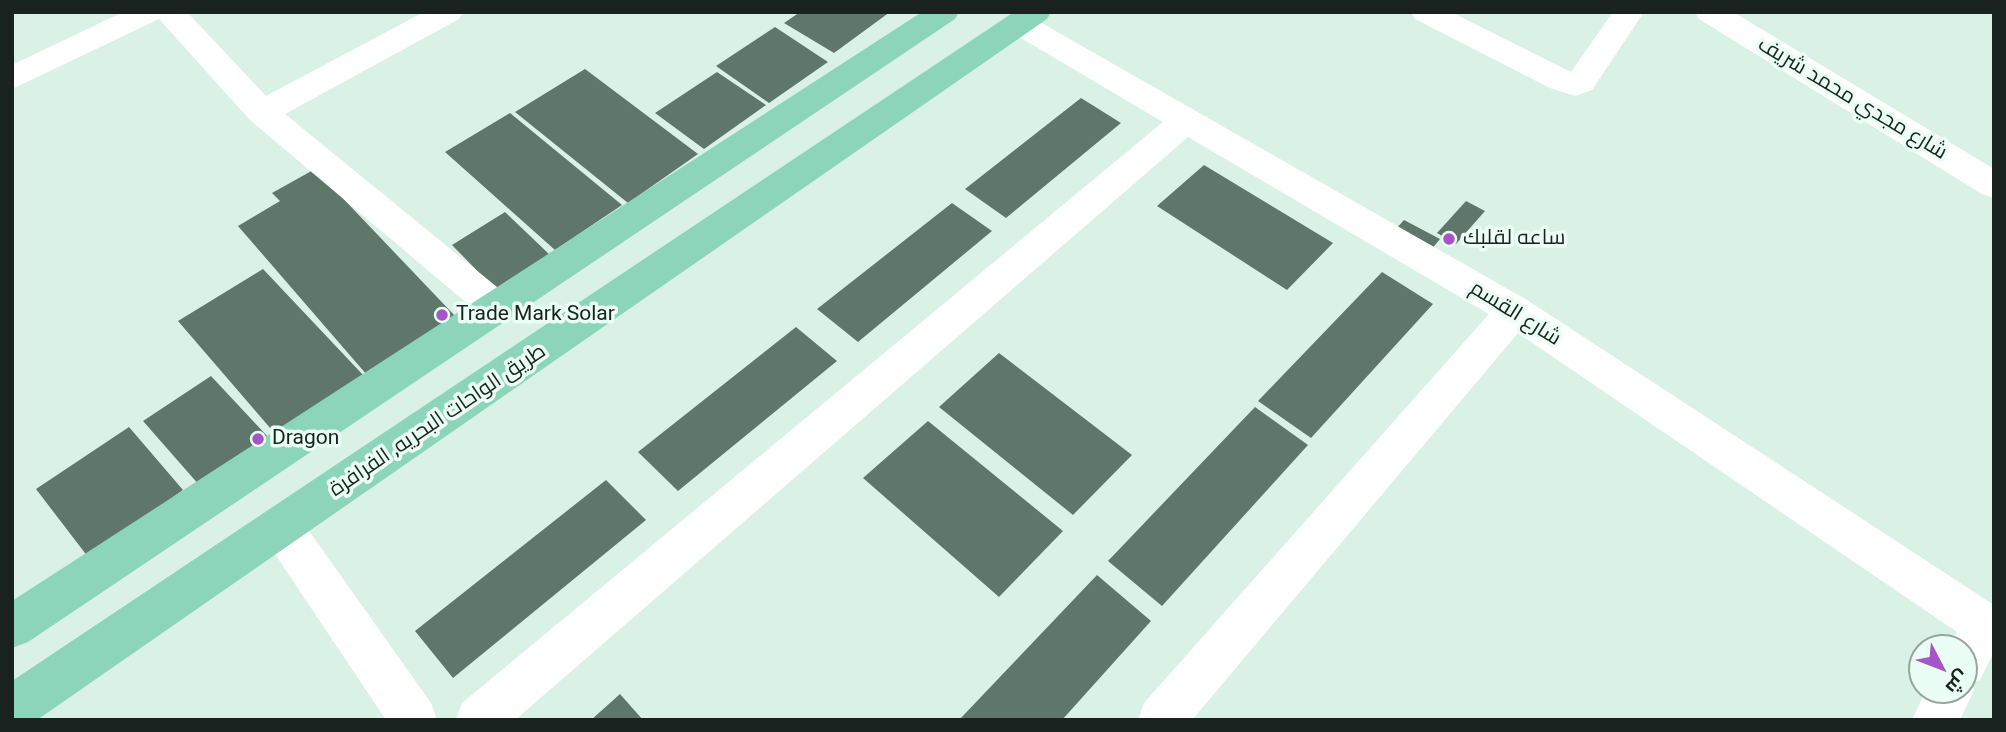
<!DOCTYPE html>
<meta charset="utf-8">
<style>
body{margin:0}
#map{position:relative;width:2006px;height:732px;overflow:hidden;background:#daf2e6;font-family:Roboto,Cairo,sans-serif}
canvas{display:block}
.frame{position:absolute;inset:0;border:14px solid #19221e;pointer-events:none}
.north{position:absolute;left:1908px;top:634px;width:70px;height:70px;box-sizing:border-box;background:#eafef5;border:2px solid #96a69f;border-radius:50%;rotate:132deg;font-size:19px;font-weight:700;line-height:28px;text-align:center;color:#19221e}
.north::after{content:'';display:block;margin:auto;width:24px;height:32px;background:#a555c5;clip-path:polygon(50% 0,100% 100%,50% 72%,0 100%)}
</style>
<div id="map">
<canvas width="2006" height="732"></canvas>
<div class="frame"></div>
<div class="north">ش</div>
</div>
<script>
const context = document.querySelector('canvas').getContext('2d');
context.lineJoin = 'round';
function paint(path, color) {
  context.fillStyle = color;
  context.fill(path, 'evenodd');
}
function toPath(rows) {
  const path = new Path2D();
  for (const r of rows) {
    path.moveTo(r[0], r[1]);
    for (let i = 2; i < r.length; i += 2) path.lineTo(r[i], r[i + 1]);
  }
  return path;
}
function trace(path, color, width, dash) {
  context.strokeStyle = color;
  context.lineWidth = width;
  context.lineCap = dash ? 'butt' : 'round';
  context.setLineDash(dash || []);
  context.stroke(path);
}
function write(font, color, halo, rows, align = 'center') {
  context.font = font + ' Roboto,Cairo,sans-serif';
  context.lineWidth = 7;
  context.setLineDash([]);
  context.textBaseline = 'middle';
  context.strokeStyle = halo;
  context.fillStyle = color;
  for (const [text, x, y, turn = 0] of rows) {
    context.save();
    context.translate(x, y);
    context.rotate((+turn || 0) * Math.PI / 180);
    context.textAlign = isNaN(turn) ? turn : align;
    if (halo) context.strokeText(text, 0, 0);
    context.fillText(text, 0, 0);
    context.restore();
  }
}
const building = toPath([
 [800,12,890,12,834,53,784,23],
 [775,27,828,62,769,103,716,66],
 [585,69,698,154,628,203,515,112],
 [717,72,766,105,704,149,655,113],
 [1081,98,1121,123,1006,218,965,189],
 [510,113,622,205,555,250,445,152],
 [1204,165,1333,243,1287,290,1157,206],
 [315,169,456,317,367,375,238,226,280,201,272,193],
 [1466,201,1485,211,1456,244,1437,233],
 [952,203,992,231,858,342,817,309],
 [505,212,550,255,496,290,452,245],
 [1404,220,1440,239,1430,251,1394,231],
 [263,269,364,376,277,436,178,321],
 [1382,272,1433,304,1311,438,1258,401],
 [796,327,837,361,678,491,638,452],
 [999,353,1132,455,1073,515,939,407],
 [211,376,268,437,200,486,143,421],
 [1255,407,1308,445,1162,606,1108,561],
 [928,421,1063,531,999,597,863,478],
 [129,427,183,490,88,557,36,489],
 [606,480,646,520,453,678,415,631],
 [1097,575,1151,621,1062,720,959,720],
 [620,694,643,720,591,720]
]);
const minor = toPath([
 [123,12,187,12,266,96,424,12,463,12,459,19,285,114,508,296,514,306,508,316,495,321,482,316,250,120,159,19,12,89,12,65,123,12],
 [1411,12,1451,12,1571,72,1613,12,1644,12,1592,90,1575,96,1550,88,1415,19,1411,12],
 [1695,12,1733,12,1994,169,1994,198,1982,194,1699,19,1695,12],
 [1020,14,1031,17,1527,300,1994,605,1994,652,1980,680,1971,683,1974,690,1960,720,1912,720,1926,690,1964,690,1964,648,1948,648,1957,632,1518,333,1192,720,1138,720,1144,703,1489,314,1188,137,515,720,456,720,462,703,1163,122,1009,31,1005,24,1009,17,1020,14],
 [282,509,297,514,431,703,437,720,386,720,267,542,261,528,267,514,282,509]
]);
const major = toPath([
 [922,12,959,12,955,19,28,642,12,648,12,601,922,12],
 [1014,12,1051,12,1047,19,37,720,12,720,12,681,1014,12]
]);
const markers = [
 [1449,239,7,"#a555c5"],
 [442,315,7,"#a555c5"],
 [258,439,7,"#a555c5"]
];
const streetNames = [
 ["شارع مجدي محمد شريف",1852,99,31],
 ["شارع القسم",1515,314,32],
 ["طريق الواحات البحريه, الفرافرة",438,421,-34]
];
const poiNames = [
 ["ساعه لقلبك",1463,239],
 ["Trade Mark Solar",456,315],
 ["Dragon",272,439]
];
paint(building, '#5f766b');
paint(minor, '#fff');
paint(major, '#8cd4ba');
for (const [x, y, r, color] of markers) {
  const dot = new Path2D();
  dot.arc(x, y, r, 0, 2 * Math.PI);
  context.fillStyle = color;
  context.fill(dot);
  trace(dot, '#eafef5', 2.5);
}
write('21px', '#19221e', '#eafef5', streetNames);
write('21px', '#19221e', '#eafef5', poiNames, 'left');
</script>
